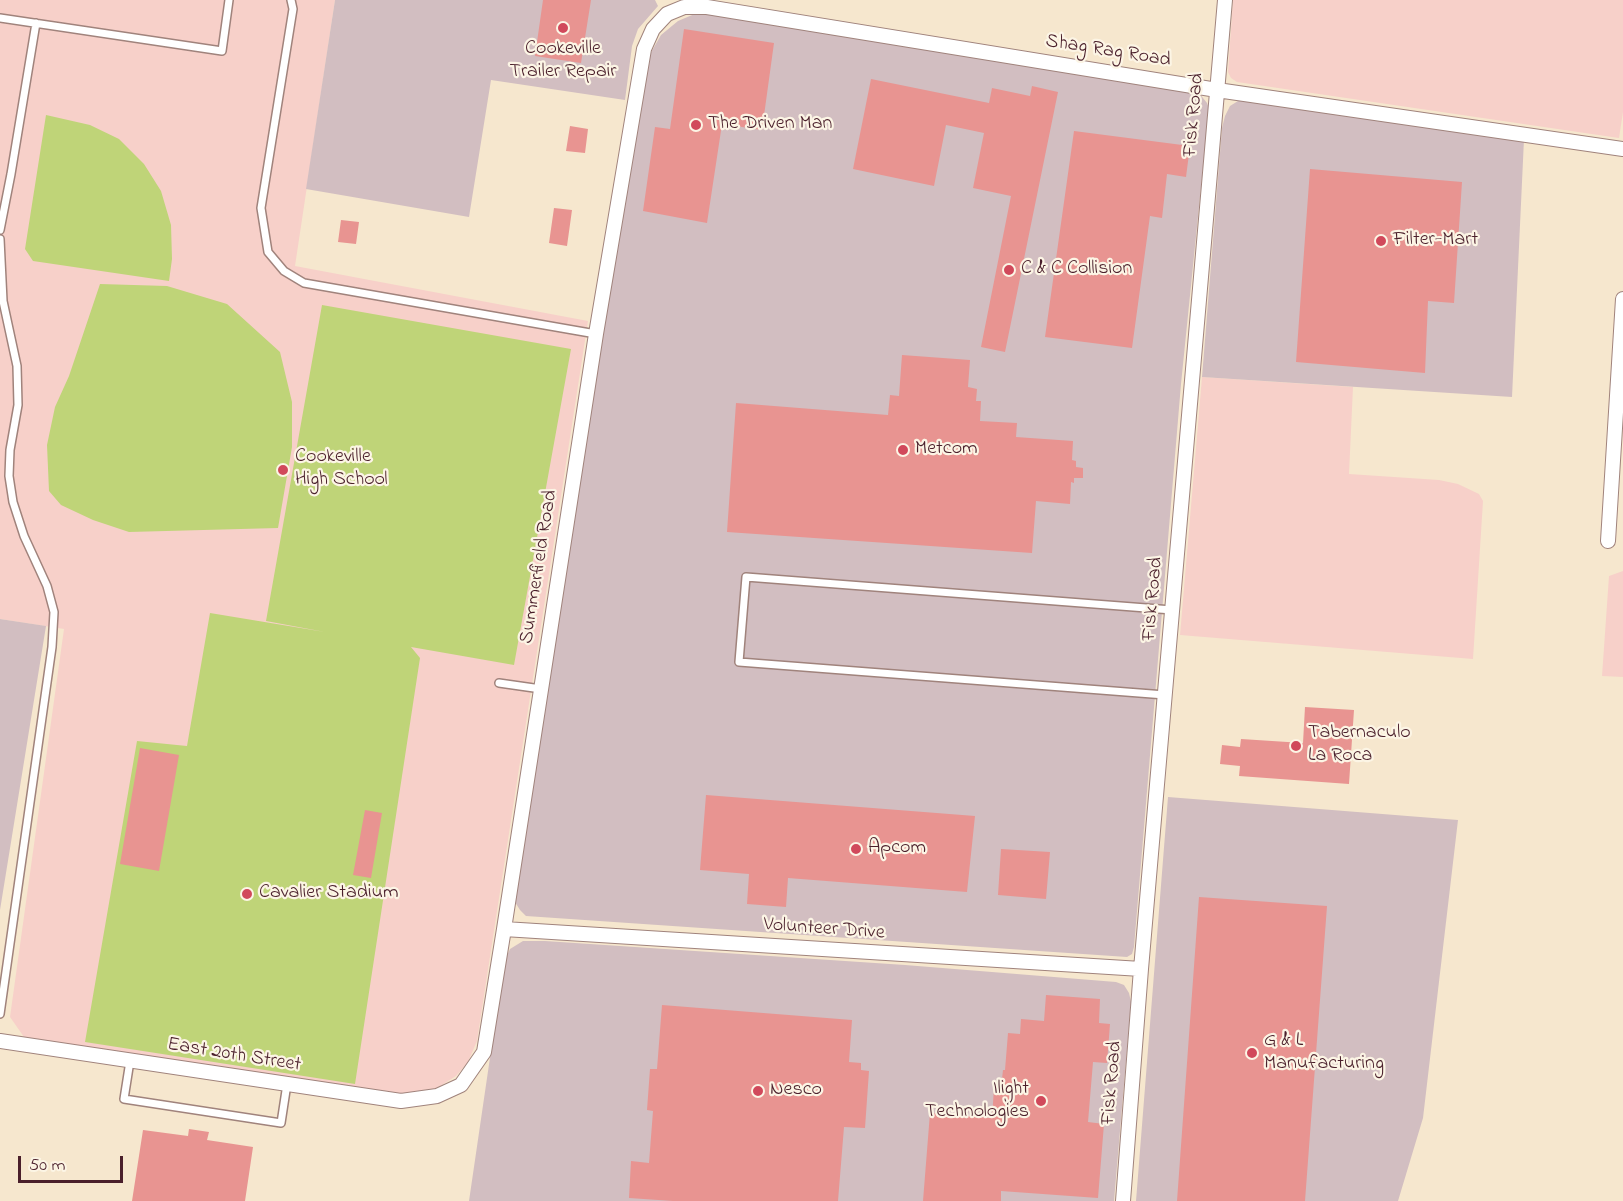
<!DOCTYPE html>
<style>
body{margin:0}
#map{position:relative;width:1623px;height:1201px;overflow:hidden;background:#f6e7ce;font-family:"Indie Flower",sans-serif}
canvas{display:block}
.scale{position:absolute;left:18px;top:1156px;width:105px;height:27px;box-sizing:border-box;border:3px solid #4a1f2b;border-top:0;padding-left:8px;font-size:18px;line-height:21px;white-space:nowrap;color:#4a1f2b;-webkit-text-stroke:4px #fcf5e5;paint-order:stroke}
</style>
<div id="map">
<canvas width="1623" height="1201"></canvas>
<div class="scale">50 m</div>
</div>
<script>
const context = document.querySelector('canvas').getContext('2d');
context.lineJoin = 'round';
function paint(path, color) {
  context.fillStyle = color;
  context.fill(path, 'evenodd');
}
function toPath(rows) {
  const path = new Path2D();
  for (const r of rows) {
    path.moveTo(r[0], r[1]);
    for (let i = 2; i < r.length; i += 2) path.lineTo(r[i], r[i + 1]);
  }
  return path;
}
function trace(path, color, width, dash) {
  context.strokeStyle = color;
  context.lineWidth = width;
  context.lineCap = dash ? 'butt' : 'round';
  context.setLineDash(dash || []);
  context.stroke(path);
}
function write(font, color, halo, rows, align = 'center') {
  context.font = font + ' "Indie Flower",sans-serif';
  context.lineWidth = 4.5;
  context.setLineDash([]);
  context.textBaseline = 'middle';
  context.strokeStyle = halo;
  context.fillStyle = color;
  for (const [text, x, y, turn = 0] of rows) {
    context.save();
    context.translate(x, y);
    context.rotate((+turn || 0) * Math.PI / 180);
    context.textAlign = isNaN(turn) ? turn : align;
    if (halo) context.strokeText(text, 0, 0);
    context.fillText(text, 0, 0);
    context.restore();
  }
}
const built = toPath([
 [0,0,335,0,295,266,588,321,477,1041,468,1062,456,1076,437,1088,420,1093,397,1094,24,1037,10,1017,64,629,0,619],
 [1233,0,1623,0,1623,112,1619,138,1237,82,1231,78,1228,72],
 [1202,377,1353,387,1349,474,1439,480,1458,484,1479,494,1483,501,1473,659,1180,635],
 [1623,571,1623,677,1602,676,1609,576]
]);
const industrial = toPath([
 [335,0,655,0,658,6,638,29,632,46,625,100,491,80,469,217,306,189],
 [706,12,1199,93,1207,103,1209,108,1181,384,1134,947,1132,954,1127,957,526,916,520,910,515,902,514,892,646,61,661,35,678,21,697,13],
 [1247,100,1524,139,1512,397,1202,377,1222,128,1225,116,1230,106,1238,101],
 [0,619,46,626,0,910],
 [1168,797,1458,820,1423,1118,1398,1201,1136,1201],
 [523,941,545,941,905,965,1116,982,1124,985,1129,993,1131,1002,1114,1201,469,1201,504,962,510,949]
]);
const green = toPath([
 [46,115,90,125,119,139,144,164,161,191,171,225,172,259,169,281,33,261,25,249],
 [100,284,167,286,227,304,280,352,292,402,292,447,278,528,129,532,93,520,61,505,49,491,47,445,55,407,69,376],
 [322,305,571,349,514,665,411,647,420,658,355,1084,85,1042,137,741,187,746,210,613,325,632,266,621]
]);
const building = toPath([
 [543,0,591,0,581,63,535,56],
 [684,29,774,43,762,130,722,124,707,223,643,211,655,127,670,129],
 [871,79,989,103,992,88,1030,96,1032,86,1058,92,1005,352,981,347,1011,196,973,188,984,133,946,125,934,186,853,169],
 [570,126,588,129,585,153,566,151],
 [1074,131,1190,146,1186,177,1167,174,1162,218,1150,216,1132,348,1045,337],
 [1310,169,1462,182,1454,303,1428,301,1425,373,1296,362],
 [554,208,572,210,567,246,549,243],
 [341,220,359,222,356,244,338,242],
 [902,355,970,360,968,387,977,389,976,401,981,401,980,421,1017,423,1016,437,1073,441,1072,460,1076,461,1076,467,1083,468,1083,478,1074,478,1074,483,1071,482,1070,504,1036,501,1032,553,727,532,736,403,888,415,890,395,899,396],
 [1305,707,1354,710,1349,784,1239,776,1240,766,1220,764,1222,745,1240,747,1241,739,1303,743],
 [140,748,179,755,159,871,120,864],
 [706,795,975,816,967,892,788,878,786,907,747,904,749,874,700,870],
 [365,810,382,813,371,878,353,875],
 [1001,849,1050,852,1046,899,998,895],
 [1199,897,1327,906,1305,1201,1177,1201],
 [1046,995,1100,999,1099,1023,1110,1024,1107,1063,1093,1062,1088,1122,1104,1124,1098,1198,1001,1191,1001,1201,923,1201,930,1113,992,1118,994,1088,1001,1088,1003,1070,1005,1070,1008,1033,1020,1034,1021,1019,1044,1021],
 [662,1005,852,1020,849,1062,861,1063,861,1070,869,1071,865,1128,844,1127,838,1201,673,1201,629,1198,631,1161,649,1163,653,1111,647,1110,650,1069,657,1069],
 [189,1129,209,1132,207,1140,253,1147,245,1201,132,1201,143,1130,188,1136]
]);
const lane = toPath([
 [291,0,293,9,261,208,268,252,284,271,304,283,596,334],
 [0,18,222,51,229,0],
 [0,230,11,174,36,23],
 [0,239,3,301,17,366,18,405,10,450,9,476,13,502,24,536,47,586,54,612,52,647,0,1014],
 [499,683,541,689],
 [1165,695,739,662,746,577,1172,610],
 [130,1061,124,1099,281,1123,287,1084]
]);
const street = toPath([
 [1608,541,1623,299],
 [504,929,1141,969],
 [0,1041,401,1101,437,1096,461,1085,484,1052,504,929,596,334,644,49,653,29,667,14,684,7,707,7,1217,90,1623,149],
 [1123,1201,1141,969,1225,0]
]);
const markers = [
 [563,28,6,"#d1495b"],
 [696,125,6,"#d1495b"],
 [1381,241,6,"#d1495b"],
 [1009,270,6,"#d1495b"],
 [903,450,6,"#d1495b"],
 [283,470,6,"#d1495b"],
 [1296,746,6,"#d1495b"],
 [856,849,6,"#d1495b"],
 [247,894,6,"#d1495b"],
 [1252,1053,6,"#d1495b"],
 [758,1091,6,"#d1495b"],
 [1041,1101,6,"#d1495b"]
];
const poiNames = [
 ["Cookeville",563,50,"center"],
 ["Trailer Repair",563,73,"center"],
 ["The Driven Man",708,125],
 ["Filter-Mart",1393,241],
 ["C & C Collision",1021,270],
 ["Metcom",915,450],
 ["Cookeville",295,458],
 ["High School",295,481],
 ["Tabernaculo",1308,734],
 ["La Roca",1308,757],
 ["Apcom",868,849],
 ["Cavalier Stadium",259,894],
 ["G & L",1264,1042],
 ["Manufacturing",1264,1065],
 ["Ilight",1029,1090,"right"],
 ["Technologies",1029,1113,"right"],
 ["Nesco",770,1091]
];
const streetNames = [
 ["Shag Rag Road",1108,52,9],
 ["Fisk Road",1195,115,-85],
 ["Summerfield Road",540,567,-81],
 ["Fisk Road",1154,599,-85],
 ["Volunteer Drive",824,930,4],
 ["East 20th Street",234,1056,9],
 ["Fisk Road",1113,1083,-85]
];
paint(built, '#f7d0c9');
paint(industrial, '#d2bec1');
paint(green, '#bfd478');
paint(building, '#e89491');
trace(lane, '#a0837c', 10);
trace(street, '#a0837c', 16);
trace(lane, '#fff', 7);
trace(street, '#fff', 14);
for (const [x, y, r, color] of markers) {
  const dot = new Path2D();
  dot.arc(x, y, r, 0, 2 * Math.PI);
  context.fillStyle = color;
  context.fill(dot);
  trace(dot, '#fcf5e5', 2);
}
write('20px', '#4a1f2b', '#fcf5e5', poiNames, 'left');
write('20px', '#4a1f2b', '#fcf5e5', streetNames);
</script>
